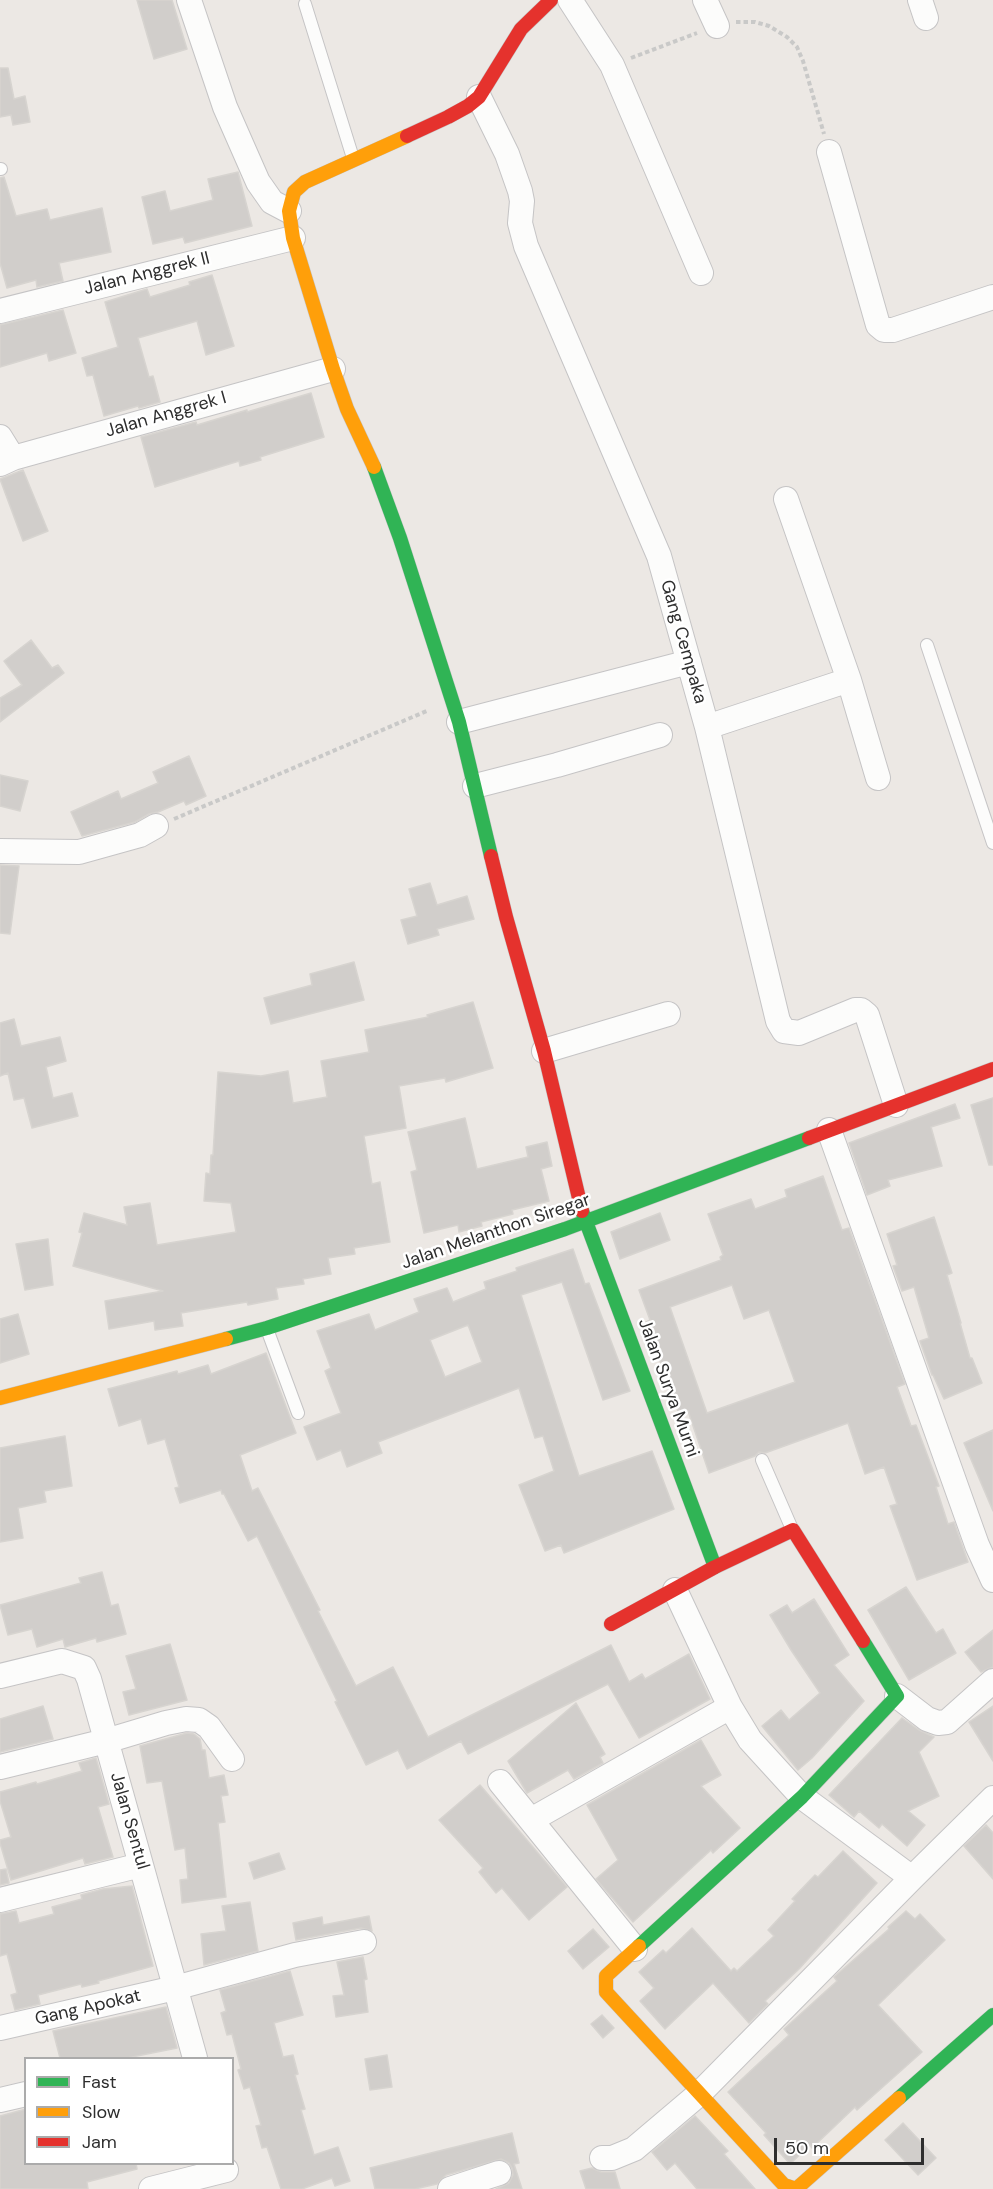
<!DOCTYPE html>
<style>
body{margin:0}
#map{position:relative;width:993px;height:2189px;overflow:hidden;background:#ece8e4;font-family:"DM Sans",sans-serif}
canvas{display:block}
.legend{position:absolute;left:24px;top:2057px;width:210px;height:108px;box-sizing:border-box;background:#fff;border:2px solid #ababab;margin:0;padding:8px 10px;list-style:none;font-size:18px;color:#2e2e2e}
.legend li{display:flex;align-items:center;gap:12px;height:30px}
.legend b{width:30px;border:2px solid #ababab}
.scale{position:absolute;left:774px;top:2138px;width:150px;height:27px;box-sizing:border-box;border:3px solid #2e2e2e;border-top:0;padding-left:8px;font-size:18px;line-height:21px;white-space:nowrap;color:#2e2e2e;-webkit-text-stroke:4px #fff;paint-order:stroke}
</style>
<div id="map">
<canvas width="993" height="2189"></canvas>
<ul class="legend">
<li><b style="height:8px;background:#30b455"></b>Fast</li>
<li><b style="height:8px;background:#ff9f0a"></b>Slow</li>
<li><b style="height:8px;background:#e5322d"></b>Jam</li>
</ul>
<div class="scale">50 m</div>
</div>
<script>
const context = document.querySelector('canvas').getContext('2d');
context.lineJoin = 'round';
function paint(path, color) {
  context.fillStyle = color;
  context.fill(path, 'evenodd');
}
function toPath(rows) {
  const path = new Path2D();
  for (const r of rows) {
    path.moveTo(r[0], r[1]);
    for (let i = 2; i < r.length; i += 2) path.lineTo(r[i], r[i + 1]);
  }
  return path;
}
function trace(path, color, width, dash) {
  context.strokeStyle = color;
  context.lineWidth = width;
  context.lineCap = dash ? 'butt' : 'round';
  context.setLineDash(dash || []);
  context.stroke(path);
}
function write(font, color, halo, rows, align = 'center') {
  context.font = font + ' "DM Sans",sans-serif';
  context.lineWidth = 5;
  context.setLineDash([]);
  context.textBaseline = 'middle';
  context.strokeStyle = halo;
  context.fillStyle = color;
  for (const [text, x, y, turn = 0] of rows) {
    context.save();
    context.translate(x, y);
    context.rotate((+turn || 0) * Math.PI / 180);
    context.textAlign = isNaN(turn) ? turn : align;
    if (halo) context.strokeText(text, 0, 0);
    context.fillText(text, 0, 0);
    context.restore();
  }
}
const building = toPath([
 [137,0,172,0,187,49,154,59,137,0],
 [0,68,8,68,14,99,25,96,30,122,13,125,11,115,0,117,0,68],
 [238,172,252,226,185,243,183,237,153,244,142,197,165,191,170,211,213,200,208,179,238,172],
 [4,177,16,216,47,209,50,220,102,208,111,252,59,263,63,281,37,287,36,280,7,288,0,263,0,178,4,177],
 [212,275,234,346,206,355,197,321,138,338,149,377,153,376,160,402,139,408,138,406,104,416,93,375,87,376,82,358,118,347,105,302,147,289,150,297,190,285,189,282,212,275],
 [63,310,76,353,49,361,47,353,0,367,0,325,63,310],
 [311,393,324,437,260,457,261,460,240,466,239,461,155,487,141,437,196,422,197,425,247,410,247,412,311,393],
 [23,470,48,531,23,541,0,479,23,470],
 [31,640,52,668,58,665,64,673,0,722,0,698,22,685,4,661,31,640],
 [189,756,206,796,186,805,184,801,158,812,149,814,135,822,82,836,71,812,118,791,121,799,158,783,153,772,189,756],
 [0,775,28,781,20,811,0,806,0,775],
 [0,865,19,866,10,934,0,933,0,865],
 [430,883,437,905,467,896,474,919,437,929,439,935,408,944,401,920,417,916,409,889,430,883],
 [354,962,364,1000,271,1024,264,998,312,985,310,974,354,962],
 [473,1002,493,1068,446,1082,445,1078,399,1086,406,1128,364,1136,372,1184,380,1182,390,1242,354,1248,355,1254,328,1258,331,1274,303,1279,304,1284,276,1288,278,1299,248,1305,247,1302,181,1313,183,1326,155,1330,154,1321,109,1329,105,1301,163,1291,73,1266,82,1233,79,1232,84,1213,127,1225,124,1207,150,1203,157,1245,236,1232,231,1203,204,1201,206,1173,210,1174,211,1155,213,1155,218,1072,261,1076,288,1071,293,1103,327,1097,321,1061,369,1052,365,1030,428,1017,427,1015,473,1002],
 [14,1019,21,1046,60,1037,66,1061,46,1067,53,1098,72,1093,78,1116,32,1128,24,1098,14,1100,8,1073,0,1076,0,1023,14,1019],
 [993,1098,993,1165,989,1165,971,1105,993,1098],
 [955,1104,960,1118,931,1127,942,1166,888,1180,890,1186,867,1195,849,1143,955,1104],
 [465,1118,477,1169,528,1157,526,1147,547,1142,552,1166,541,1169,549,1201,512,1210,513,1214,481,1222,482,1226,459,1232,458,1225,424,1233,411,1172,417,1170,408,1132,465,1118],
 [823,1176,842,1230,849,1228,905,1384,897,1387,911,1426,916,1425,939,1486,936,1487,948,1524,954,1522,968,1562,917,1580,890,1506,897,1504,884,1467,865,1474,848,1423,765,1453,759,1452,755,1456,709,1473,688,1411,679,1414,646,1322,650,1320,639,1290,721,1260,720,1257,723,1255,708,1214,751,1199,755,1209,787,1197,785,1190,823,1176],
 [732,1285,744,1319,769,1310,795,1382,707,1413,670,1307,732,1285],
 [660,1213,670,1240,620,1259,611,1232,660,1213],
 [934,1217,952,1273,947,1275,961,1323,960,1323,970,1358,972,1358,982,1383,944,1399,933,1375,932,1375,920,1341,929,1338,914,1287,902,1291,893,1266,897,1265,887,1234,934,1217],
 [48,1239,53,1285,25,1290,16,1244,48,1239],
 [573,1249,585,1284,589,1283,630,1391,603,1400,562,1282,521,1295,579,1476,652,1451,674,1509,564,1553,561,1545,545,1551,519,1485,554,1471,543,1436,535,1438,519,1388,378,1442,382,1453,347,1467,341,1450,317,1460,304,1427,341,1413,325,1371,331,1368,317,1331,369,1314,375,1330,419,1312,414,1299,447,1288,453,1302,486,1289,484,1282,517,1271,516,1268,573,1249],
 [468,1325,482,1362,445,1377,430,1340,468,1325],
 [18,1314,29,1354,0,1363,0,1319,18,1314],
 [266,1353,296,1433,240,1455,252,1491,258,1488,320,1610,318,1611,356,1686,393,1667,428,1737,611,1645,629,1682,642,1674,645,1679,689,1654,710,1699,639,1738,608,1684,468,1754,461,1741,407,1769,398,1750,366,1765,335,1702,337,1701,257,1536,248,1541,224,1494,222,1494,221,1490,180,1503,175,1488,179,1487,165,1439,148,1444,141,1419,119,1426,108,1389,177,1371,178,1374,208,1365,211,1374,266,1353],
 [993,1430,993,1511,964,1443,993,1430],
 [65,1436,72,1486,44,1491,46,1502,18,1508,23,1538,0,1542,0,1448,65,1436],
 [102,1572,111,1606,118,1604,126,1634,97,1642,96,1638,65,1647,63,1639,37,1647,32,1629,8,1635,0,1605,81,1583,79,1578,102,1572],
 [906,1587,936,1633,943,1629,956,1653,909,1680,868,1610,906,1587],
 [814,1599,849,1655,834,1665,864,1701,812,1758,798,1770,762,1726,781,1710,789,1720,820,1693,791,1650,770,1615,787,1605,792,1613,814,1599],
 [993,1630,993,1667,981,1672,965,1652,993,1630],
 [170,1644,187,1700,129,1715,123,1692,136,1689,126,1656,170,1644],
 [576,1703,605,1754,600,1757,603,1763,574,1779,568,1770,527,1793,508,1761,576,1703],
 [43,1706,53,1739,0,1752,0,1719,43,1706],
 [993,1706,993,1761,969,1722,993,1706],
 [902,1718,919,1730,934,1737,919,1752,939,1796,908,1811,925,1825,907,1846,882,1824,879,1828,859,1811,854,1817,829,1795,902,1718],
 [187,1733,194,1734,200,1739,202,1750,205,1750,209,1778,224,1775,228,1795,221,1796,225,1822,218,1823,226,1897,182,1903,180,1880,188,1879,185,1848,175,1850,162,1781,147,1783,140,1746,187,1733],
 [701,1740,721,1775,701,1786,740,1828,713,1853,711,1850,633,1922,596,1879,618,1860,587,1805,701,1740],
 [96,1758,109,1804,98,1807,113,1857,85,1864,83,1858,11,1880,0,1843,0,1840,11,1837,0,1801,0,1792,36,1782,37,1784,82,1771,79,1763,96,1758],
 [480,1785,567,1887,529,1920,502,1888,496,1893,479,1872,483,1868,439,1820,480,1785],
 [986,1825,993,1833,993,1879,964,1846,986,1825],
 [843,1851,877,1883,799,1969,765,2001,768,2004,749,2023,713,1983,665,2029,640,2001,654,1988,639,1972,663,1950,666,1953,692,1928,731,1971,734,1968,737,1971,774,1936,768,1930,795,1901,792,1899,815,1875,818,1877,843,1851],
 [279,1853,285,1869,254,1879,249,1863,279,1853],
 [6,1869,9,1883,0,1885,0,1870,6,1869],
 [132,1886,153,1966,98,1981,99,1983,82,1987,81,1984,38,1995,40,2004,15,2010,11,1995,17,1993,7,1954,0,1956,0,1914,16,1911,19,1923,54,1914,52,1907,82,1899,81,1895,103,1889,132,1886],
 [250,1902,258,1951,204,1965,201,1934,226,1931,222,1906,250,1902],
 [906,1911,915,1919,920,1914,945,1940,878,2005,922,2052,857,2110,855,2107,812,2148,810,2145,790,2164,764,2135,766,2133,728,2092,789,2035,784,2029,837,1981,834,1977,889,1929,888,1927,906,1911],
 [369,1916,372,1931,361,1928,296,1940,293,1923,322,1917,323,1925,369,1916],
 [593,1929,609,1947,583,1969,568,1951,593,1929],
 [363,1957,367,1979,364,1980,368,2012,336,2017,333,1996,344,1995,337,1962,363,1957],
 [290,1971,303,2015,274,2023,283,2057,293,2055,298,2074,295,2075,305,2109,301,2110,314,2155,338,2147,350,2181,335,2186,332,2178,302,2189,281,2189,267,2147,262,2148,256,2126,261,2125,250,2087,244,2089,238,2070,241,2069,232,2034,227,2035,221,2013,226,2011,220,1990,290,1971],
 [166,2007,177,2048,127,2058,60,2058,53,2031,166,2007],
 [602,2015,614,2028,603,2038,591,2024,602,2015],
 [387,2055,392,2087,370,2090,365,2059,387,2055],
 [26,2109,26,2163,136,2163,137,2169,87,2182,88,2189,0,2189,0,2116,26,2109],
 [695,2116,728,2151,724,2154,755,2189,697,2189,675,2163,667,2170,652,2152,695,2116],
 [903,2123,936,2158,918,2175,885,2140,903,2123],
 [512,2133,519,2163,514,2164,522,2189,496,2189,509,2183,513,2175,512,2168,509,2163,501,2159,446,2175,437,2184,415,2189,375,2189,370,2168,512,2133],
 [592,2168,601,2172,615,2172,620,2189,586,2189,580,2171,592,2168]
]);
const path = toPath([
 [736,22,755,22,769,26,787,37,797,47,803,61,824,134],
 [631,58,697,33],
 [174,819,429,710]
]);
const lane = toPath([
 [305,4,353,158],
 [0,169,1,169],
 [927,645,993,843],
 [267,1329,298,1413],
 [762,1460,792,1529]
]);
const street = toPath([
 [189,0,225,107,258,182,272,202,289,211],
 [570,0,612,65,701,273],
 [705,0,717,26],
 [920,0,926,18],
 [479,97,507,154,520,191,522,201,520,223,526,246,659,556,707,727,778,1021,784,1031,799,1033,855,1010,861,1010,867,1015,896,1105],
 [829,152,878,325,884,330,893,330,993,297],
 [0,311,293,238],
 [0,437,13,458],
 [0,464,13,458,333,369],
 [786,499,849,680,878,778],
 [459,722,689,662],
 [707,727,849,680],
 [475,786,557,765,660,735],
 [0,851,79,852,140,835,156,826],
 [544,1051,668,1014],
 [829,1130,977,1545,993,1580],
 [675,1590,730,1707,750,1740,802,1797,912,1878],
 [0,1676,62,1661,84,1668,89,1679,195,2058],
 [897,1696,927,1719,938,1723,947,1722,993,1681],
 [0,1767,106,1741,166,1723,186,1719,199,1720,209,1727,232,1759],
 [500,1782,635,1949],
 [531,1820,730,1707],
 [0,1900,141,1865],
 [0,2028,175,1988,295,1955,364,1942],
 [0,2100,26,2094],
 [602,2158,612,2158,634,2149,699,2094,912,1878,993,1798],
 [151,2189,226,2170],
 [450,2189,499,2173]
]);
const fast = toPath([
 [374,467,400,538,459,722,491,856],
 [582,1211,715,1567],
 [226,1339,267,1328,565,1229,809,1138],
 [639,1946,802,1797,897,1696,863,1641],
 [899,2098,993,2015]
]);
const slow = toPath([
 [374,467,347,409,333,369,293,238,289,211,294,192,305,182,407,136],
 [0,1398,226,1339],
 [639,1946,606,1976,606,1992,784,2185,796,2189,899,2098]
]);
const jam = toPath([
 [407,136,448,117,468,106,479,97,521,29,551,0],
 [491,856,506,917,544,1051,582,1211],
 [809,1138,993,1069],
 [611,1624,715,1567,793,1530,863,1641]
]);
const streetNames = [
 ["Jalan Anggrek II",147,274,-14],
 ["Jalan Anggrek I",166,415,-16],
 ["Gang Cempaka",683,642,74],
 ["Jalan Melanthon Siregar",496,1232,-19],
 ["Jalan Surya Murni",668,1388,70],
 ["Jalan Sentul",129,1821,74],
 ["Gang Apokat",88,2008,-13]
];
paint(building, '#d1cecb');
trace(building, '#d7d4d0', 1.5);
trace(lane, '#c5c4c5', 14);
trace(street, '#c5c4c5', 26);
trace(fast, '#c5c4c5', 15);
trace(slow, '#c5c4c5', 15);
trace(jam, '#c5c4c5', 15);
trace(path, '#c9c9c8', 4, [4.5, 3]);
trace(lane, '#fcfcfb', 12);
trace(street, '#fcfcfb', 24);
trace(fast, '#30b455', 14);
trace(slow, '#ff9f0a', 14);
trace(jam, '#e5322d', 14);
write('18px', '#2e2e2e', '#fff', streetNames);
</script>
